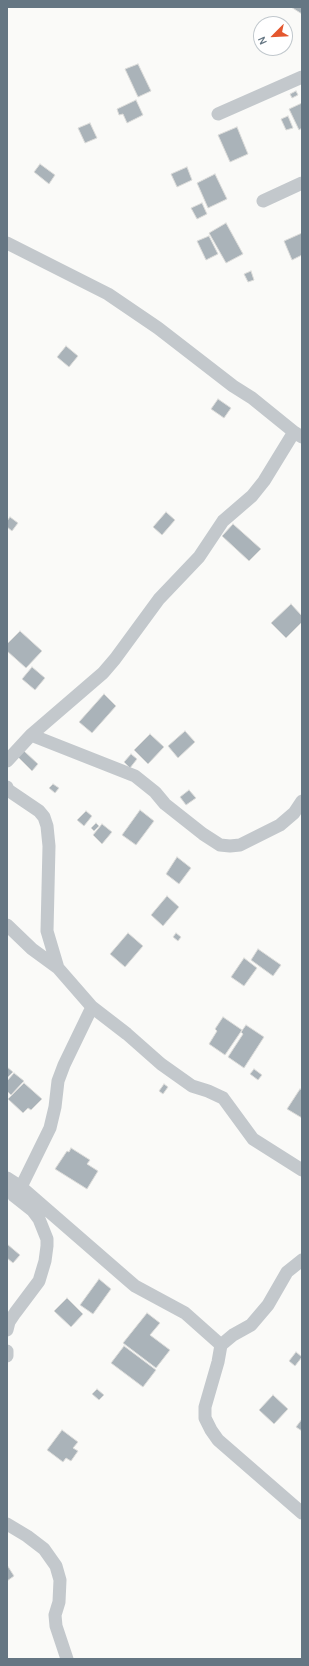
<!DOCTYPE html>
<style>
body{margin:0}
#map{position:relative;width:309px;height:1666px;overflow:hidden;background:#fafaf8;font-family:Karla,sans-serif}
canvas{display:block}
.frame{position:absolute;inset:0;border:8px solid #657683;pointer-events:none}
.north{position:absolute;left:253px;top:16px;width:40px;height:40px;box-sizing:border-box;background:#fff;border:1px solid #c1c8cd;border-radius:50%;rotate:246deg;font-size:11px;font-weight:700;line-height:16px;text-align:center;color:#657683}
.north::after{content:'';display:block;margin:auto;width:14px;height:18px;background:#e4572e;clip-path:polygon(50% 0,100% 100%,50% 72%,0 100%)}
</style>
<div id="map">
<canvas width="309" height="1666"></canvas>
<div class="frame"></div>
<div class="north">N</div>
</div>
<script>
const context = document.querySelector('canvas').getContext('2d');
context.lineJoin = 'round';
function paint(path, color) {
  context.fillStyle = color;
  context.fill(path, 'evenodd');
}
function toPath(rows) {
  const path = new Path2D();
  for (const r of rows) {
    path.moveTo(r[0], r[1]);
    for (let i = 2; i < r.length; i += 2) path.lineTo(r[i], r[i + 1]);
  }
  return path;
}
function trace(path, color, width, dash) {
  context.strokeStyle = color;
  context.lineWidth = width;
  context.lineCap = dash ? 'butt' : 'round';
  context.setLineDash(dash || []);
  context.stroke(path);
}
const building = toPath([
 [291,7,302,7,302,14,291,7],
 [138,64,151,91,138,97,125,69,138,64],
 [296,91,298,95,292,98,290,94,296,91],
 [136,100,143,115,127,123,123,114,119,115,117,109,136,100],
 [302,103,302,128,299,130,289,109,302,103],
 [288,116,293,128,286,130,281,119,288,116],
 [90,123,97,138,85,143,78,128,90,123],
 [237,127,248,154,230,162,218,135,237,127],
 [40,164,55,175,49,184,34,172,40,164],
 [187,167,192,180,177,187,171,174,187,167],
 [215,174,227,199,208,208,197,183,215,174],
 [202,203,207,214,197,219,191,208,202,203],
 [226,223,243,254,226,263,209,233,226,223],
 [302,233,302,255,292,260,284,241,302,233],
 [209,236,218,254,206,260,197,241,209,236],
 [251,271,254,280,248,282,244,274,251,271],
 [66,346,78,356,69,367,57,357,66,346],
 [218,399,231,408,224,418,211,409,218,399],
 [166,512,175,520,162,535,153,527,166,512],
 [10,517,18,523,12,531,7,527,7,521,10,517],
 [233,524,261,549,249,561,222,536,233,524],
 [291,604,302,616,302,622,286,638,271,623,291,604],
 [20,631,42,651,26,668,7,651,7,644,20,631],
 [32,667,45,678,35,690,22,679,32,667],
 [104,694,116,706,92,733,79,722,104,694],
 [185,731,195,742,178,758,168,746,185,731],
 [150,734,164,747,148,764,134,750,150,734],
 [24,751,38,764,32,771,18,757,24,751],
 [131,754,137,759,130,768,124,762,131,754],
 [53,784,59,788,55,793,49,788,53,784],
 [189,790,196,798,186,805,180,797,189,790],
 [140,810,154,821,136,845,122,835,140,810],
 [86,811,92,816,84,826,77,820,86,811],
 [96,823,99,826,94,831,91,828,96,823],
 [102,824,112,832,102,844,93,835,102,824],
 [177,857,191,868,179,884,166,874,177,857],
 [167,896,179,907,163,926,151,915,167,896],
 [128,933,143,946,125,967,110,954,128,933],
 [176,933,181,937,178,941,173,937,176,933],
 [258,949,281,965,273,976,251,960,258,949],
 [244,958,257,968,244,986,231,977,244,958],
 [223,1017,242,1030,225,1055,209,1044,217,1031,215,1029,223,1017],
 [246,1025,264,1037,244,1068,228,1057,243,1034,241,1032,246,1025],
 [7,1067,13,1072,7,1078,7,1067],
 [254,1069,262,1075,258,1080,250,1074,254,1069],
 [14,1073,24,1081,11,1095,7,1091,7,1081,14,1073],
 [24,1083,42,1099,31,1110,28,1108,23,1113,8,1099,24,1083],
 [164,1084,168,1087,163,1094,159,1091,164,1084],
 [300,1089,302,1090,302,1118,287,1109,300,1089],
 [71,1148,90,1160,87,1164,98,1171,87,1189,55,1169,67,1151,69,1152,71,1148],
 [7,1244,20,1255,13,1263,7,1258,7,1244],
 [99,1279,111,1289,93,1314,80,1305,99,1279],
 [67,1298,83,1314,71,1327,54,1311,67,1298],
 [147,1313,160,1323,150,1335,170,1350,156,1368,123,1343,147,1313],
 [124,1346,156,1370,143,1387,111,1363,124,1346],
 [296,1352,302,1357,295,1366,289,1361,296,1352],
 [97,1389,104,1395,99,1400,92,1394,97,1389],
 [273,1395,288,1409,274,1424,259,1410,273,1395],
 [302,1419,302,1431,296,1427,302,1419],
 [62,1430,78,1442,73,1448,78,1451,71,1461,66,1458,63,1462,47,1450,62,1430],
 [7,1565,14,1576,7,1581,7,1565]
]);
const minor = toPath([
 [218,114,302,77],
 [263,201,302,183],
 [7,243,108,294,158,328,233,386,252,398,294,432,302,437],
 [31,735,135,776,155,792,165,804,203,834,220,845,230,846,240,845,280,825,294,813,302,801],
 [7,761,31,735,103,673,115,659,159,599,199,557,223,521,252,496,264,481,294,432],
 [7,787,8,790,39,811,44,817,47,826,49,846,47,931,58,968,92,1007,127,1034,161,1064,192,1086,208,1091,223,1098,253,1139,302,1170],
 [7,925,32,949,58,968],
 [7,1178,21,1187,128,1280,135,1286,185,1313,221,1345],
 [7,1179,14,1196,33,1211,39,1219,47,1239,47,1246,45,1261,39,1281,15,1313,9,1322,7,1330],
 [21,1187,50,1128,55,1107,58,1081,64,1065,92,1007],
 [302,1260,287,1272,268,1305,251,1325,233,1335,221,1345,218,1362,205,1407,205,1418,211,1430,218,1440,302,1513],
 [7,1351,7,1356],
 [7,1524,27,1536,44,1549,56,1566,60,1580,59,1602,55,1615,56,1626,67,1659]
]);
paint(building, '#aab3b9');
trace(building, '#dcdcda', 1);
trace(minor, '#c3c8cc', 13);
</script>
